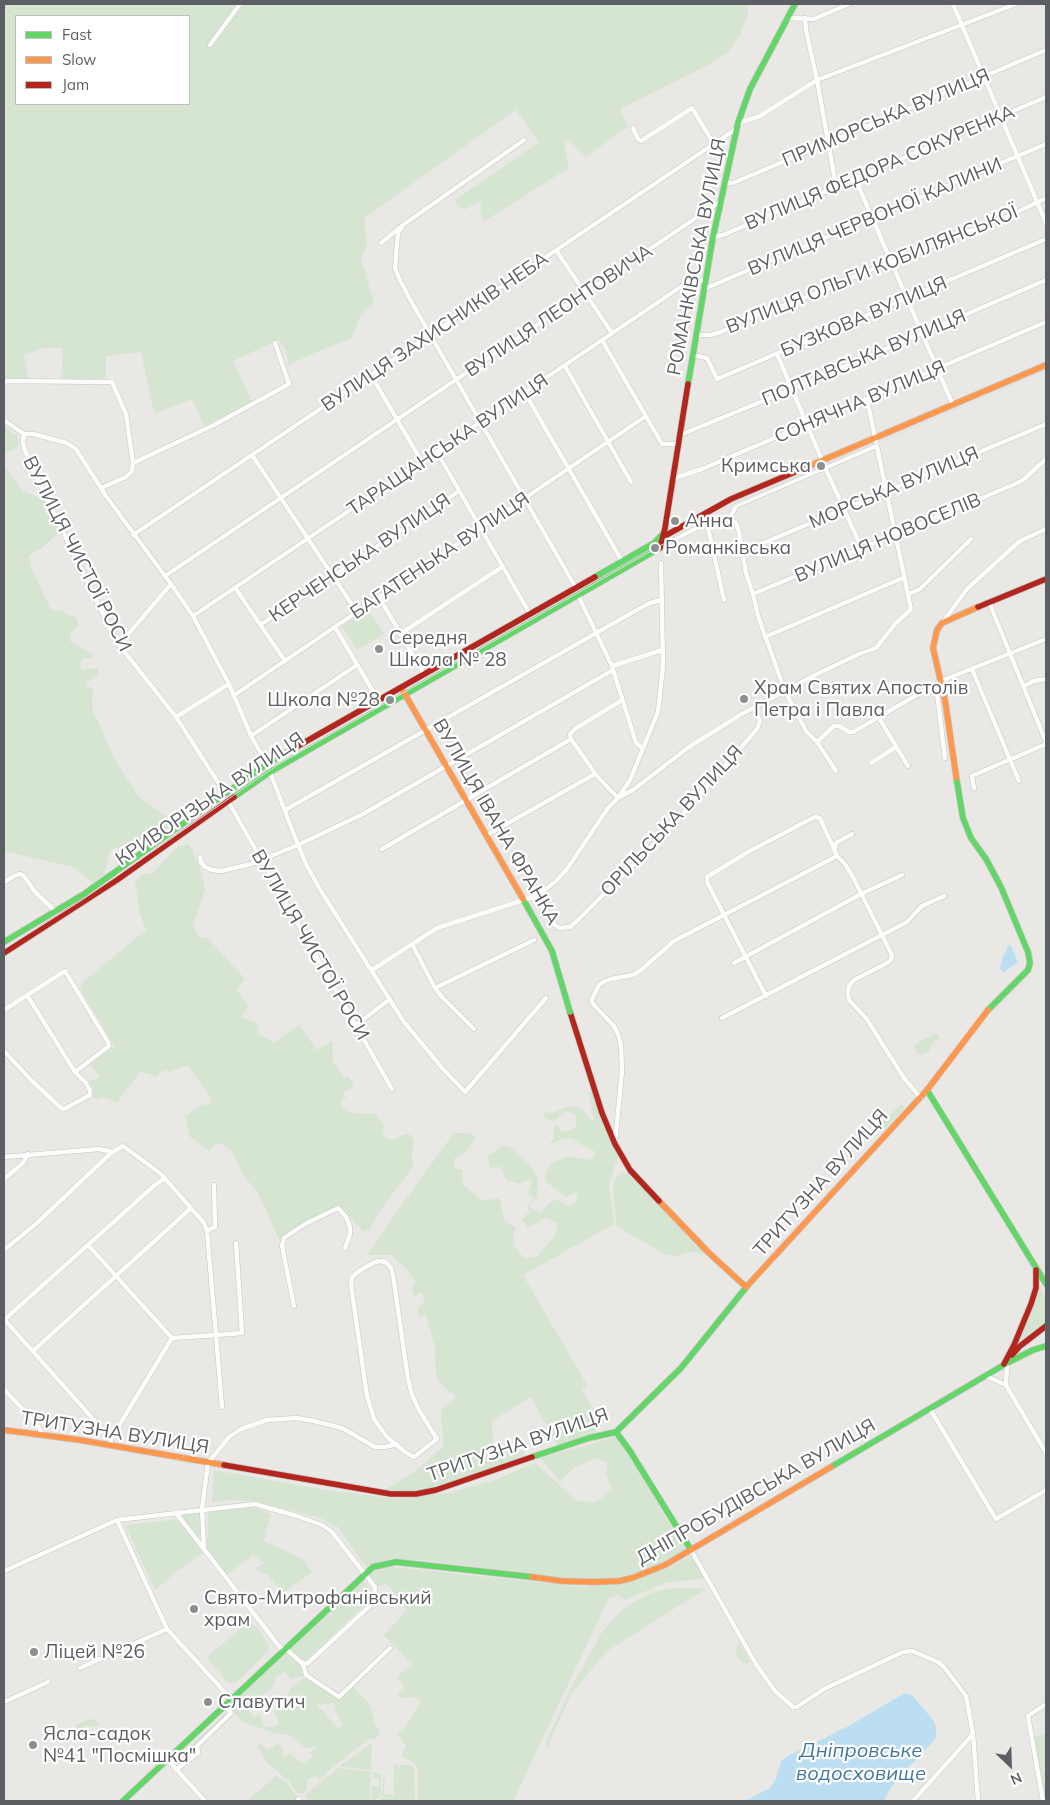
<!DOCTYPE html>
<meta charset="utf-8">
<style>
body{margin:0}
#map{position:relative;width:1050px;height:1805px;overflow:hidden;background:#eae8e4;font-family:Mulish,sans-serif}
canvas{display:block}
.frame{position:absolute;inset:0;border:5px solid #5b5e62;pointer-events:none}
.legend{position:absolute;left:15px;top:15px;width:175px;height:90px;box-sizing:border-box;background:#fff;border:1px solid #bdbfc0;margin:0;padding:6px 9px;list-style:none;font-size:15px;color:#5b5e62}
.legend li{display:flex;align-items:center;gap:10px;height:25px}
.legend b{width:25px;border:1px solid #bdbfc0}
.north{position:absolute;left:985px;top:1740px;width:50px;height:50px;-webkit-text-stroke:4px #fff;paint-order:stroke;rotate:156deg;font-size:14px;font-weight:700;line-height:20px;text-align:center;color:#5b5e62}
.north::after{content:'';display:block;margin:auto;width:18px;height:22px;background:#5b5e62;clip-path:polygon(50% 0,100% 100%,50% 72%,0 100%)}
</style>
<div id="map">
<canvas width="1050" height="1805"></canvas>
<div class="frame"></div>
<ul class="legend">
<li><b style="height:6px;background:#63d668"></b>Fast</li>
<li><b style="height:6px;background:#ff974d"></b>Slow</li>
<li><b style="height:6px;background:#b3261e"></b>Jam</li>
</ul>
<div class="north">N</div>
</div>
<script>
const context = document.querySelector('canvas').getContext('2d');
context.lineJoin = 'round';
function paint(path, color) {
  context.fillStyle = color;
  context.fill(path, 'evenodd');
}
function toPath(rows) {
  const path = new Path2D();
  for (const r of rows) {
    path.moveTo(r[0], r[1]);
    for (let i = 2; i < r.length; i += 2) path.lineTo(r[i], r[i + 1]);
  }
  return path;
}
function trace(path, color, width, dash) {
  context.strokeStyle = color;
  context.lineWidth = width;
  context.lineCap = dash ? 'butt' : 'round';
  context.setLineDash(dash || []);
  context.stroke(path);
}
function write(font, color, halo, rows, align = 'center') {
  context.font = font + ' Mulish,sans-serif';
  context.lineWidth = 4.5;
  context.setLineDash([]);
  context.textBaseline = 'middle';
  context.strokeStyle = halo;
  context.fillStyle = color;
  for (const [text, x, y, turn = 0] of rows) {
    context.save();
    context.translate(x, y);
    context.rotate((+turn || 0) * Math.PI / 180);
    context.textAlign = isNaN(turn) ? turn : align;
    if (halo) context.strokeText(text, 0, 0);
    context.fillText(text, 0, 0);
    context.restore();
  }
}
const green = toPath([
 [4,4,747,4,748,13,740,35,727,53,706,66,620,109,628,126,586,157,569,140,564,145,569,168,483,222,480,211,481,201,464,210,454,201,539,142,516,110,364,218,367,245,361,258,374,304,360,316,352,338,321,350,289,365,286,350,278,340,233,361,253,403,204,426,192,399,154,414,141,352,106,356,106,378,61,383,63,348,45,348,24,355,29,380,4,383],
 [16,16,189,16,189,104,16,104],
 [4,425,13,434,17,434,19,446,4,454],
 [4,465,23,491,45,500,60,531,41,549,29,555,31,567,51,610,63,611,70,616,75,616,79,626,71,632,70,641,94,655,91,658,83,658,80,666,82,670,97,668,99,673,87,683,86,687,93,688,92,708,115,760,139,797,165,816,168,829,137,849,115,848,110,851,104,875,93,883,73,867,8,852,4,855],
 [368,609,384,634,357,650,342,626],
 [189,844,200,868,205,890,193,926,199,937,208,938,245,979,236,990,249,1005,241,1017,259,1024,257,1033,274,1043,299,1025,317,1050,332,1041,333,1061,344,1078,348,1076,354,1086,343,1093,346,1098,340,1101,344,1109,350,1113,375,1114,384,1124,383,1134,386,1138,392,1140,405,1134,411,1135,414,1142,411,1160,414,1165,377,1215,370,1230,363,1231,339,1206,301,1225,281,1243,276,1234,267,1211,257,1192,243,1175,233,1152,222,1144,215,1144,210,1151,190,1137,185,1117,201,1105,208,1104,211,1102,211,1098,188,1065,170,1072,165,1070,155,1077,150,1074,140,1072,117,1102,103,1097,97,1099,93,1097,94,1090,88,1081,100,1078,91,1064,115,1046,81,990,81,986,84,981,146,930,140,915,135,881,145,873,152,874,177,847],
 [934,1034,937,1034,939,1037,936,1041,935,1040,928,1052,921,1055,917,1054,914,1045],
 [592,1089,618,1156,609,1185,614,1224,523,1275,587,1385,582,1390,602,1424,593,1434,558,1447,531,1397,492,1421,493,1446,503,1447,509,1455,525,1450,521,1460,435,1488,414,1492,386,1489,413,1473,444,1446,441,1417,442,1409,456,1397,439,1382,436,1376,435,1348,426,1315,419,1317,417,1309,425,1301,421,1292,414,1296,411,1287,416,1282,406,1268,391,1255,367,1255,405,1200,454,1133,467,1133,477,1136,466,1152,454,1159,454,1169,462,1169,463,1179,462,1184,483,1201,499,1198,505,1222,516,1227,513,1237,515,1247,524,1258,538,1256,556,1234,557,1224,546,1217,536,1224,527,1227,522,1219,530,1211,527,1207,535,1197,528,1194,532,1180,528,1179,520,1184,506,1180,501,1167,490,1168,488,1156,503,1145,514,1149,531,1166,538,1180,537,1197,529,1207,540,1213,554,1199,570,1206,577,1201,576,1192,566,1197,545,1181,546,1171,553,1163,568,1156,591,1160,596,1152,580,1144,573,1138,564,1138,549,1145,554,1138,553,1131,556,1124,562,1132,571,1130,577,1125,575,1115,566,1111,554,1121,544,1118,545,1112,552,1113,570,1106,581,1108,591,1120,595,1121,592,1113,589,1093],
 [901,1104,904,1106,904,1109,884,1130,880,1131,879,1126],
 [621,1172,630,1174,708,1255,691,1252,676,1256,663,1254,617,1226,613,1190,615,1179],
 [1038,1289,1041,1289,1046,1297,1046,1322,1021,1340,1019,1339],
 [618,1436,685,1549,656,1566,632,1574,597,1581,558,1578,431,1561,390,1558,367,1568,338,1527,320,1518,254,1501,228,1500,212,1503,214,1470,325,1490,397,1499,448,1493,495,1480,535,1463,576,1500,594,1503,612,1490,606,1473,608,1463,596,1458,575,1467,560,1481,541,1458],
 [254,1507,271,1514,264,1541,303,1559,312,1572,282,1594,277,1585,276,1586,269,1576,255,1569,265,1563,253,1555,229,1573,227,1576,207,1549,208,1511],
 [197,1512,200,1516,200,1534,198,1538,182,1518,183,1514],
 [178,1519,203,1553,177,1571,155,1590,125,1525],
 [693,1555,706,1578,664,1583,626,1600,618,1595,609,1598,513,1801,418,1801,418,1769,414,1763,402,1756,406,1745,397,1734,405,1727,421,1702,414,1697,403,1698,397,1695,405,1688,397,1677,411,1664,384,1635,407,1610,387,1584,378,1586,368,1575,375,1571,393,1567,584,1587,633,1580,666,1569],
 [362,1580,370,1588,371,1599,303,1664,306,1675,291,1679,285,1672,276,1677,272,1688,254,1701,252,1710,246,1706,254,1717,259,1714,264,1726,269,1728,279,1723,274,1710,291,1704,295,1700,287,1695,292,1686,300,1680,308,1676,336,1696,352,1686,369,1703,375,1723,381,1734,373,1740,369,1739,333,1767,324,1776,319,1779,315,1776,307,1780,307,1790,302,1794,296,1792,289,1781,267,1763,258,1746,259,1743,269,1750,278,1743,283,1749,283,1757,290,1754,303,1763,313,1757,311,1752,316,1747,305,1748,290,1735,274,1733,243,1722,234,1713,231,1705],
 [333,1703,336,1706,334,1710,340,1716,339,1719,343,1724,339,1729,317,1705],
 [672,1588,707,1588,607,1651,571,1694,547,1749,546,1742,571,1688,602,1632,617,1615,630,1604,650,1593],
 [250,1624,256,1626,269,1645,268,1651,238,1681,232,1684,226,1681,208,1659,209,1655,245,1625],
 [738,1642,739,1642,744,1650,750,1662,749,1663,744,1663,737,1658,736,1654],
 [228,1711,228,1715,185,1755,187,1758,179,1765,175,1765,172,1763],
 [89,1719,96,1720,99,1725,95,1727,86,1725,81,1732,75,1731,76,1725],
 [1046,1734,1046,1801,1044,1801,1033,1737],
 [372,1743,371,1770,340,1766],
 [394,1764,398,1765,396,1791,399,1765,410,1765,414,1768,415,1801,377,1801,382,1798,396,1798,382,1797,383,1777,385,1777,384,1794,394,1795],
 [338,1768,371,1772,369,1801,310,1801,305,1795],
 [373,1772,381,1774,381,1796,374,1801,371,1801,372,1786,379,1786,379,1779,373,1778],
 [276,1776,287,1783,298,1798,295,1801,247,1801]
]);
const water = toPath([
 [1009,945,1011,946,1018,962,1003,973,1000,969,1002,959],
 [905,1693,913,1696,933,1720,936,1727,936,1737,933,1742,903,1773,889,1790,884,1801,745,1801,770,1788,775,1781,781,1762,786,1757,845,1728]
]);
const street = toPath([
 [953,4,1046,223],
 [789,18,814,19,849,4],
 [805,18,806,30,817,80,836,186],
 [210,45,240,4],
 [738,123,760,116,817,80,1016,4],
 [633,128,638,139,641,141,692,108,714,144],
 [855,178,953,405],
 [724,183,733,183,1046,50],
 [403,225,398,233,395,268,399,278,412,303,576,588],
 [713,237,723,235,1046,97],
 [381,243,403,225,524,140],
 [556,250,612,333],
 [704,289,1046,144],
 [696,335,710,335,721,332,747,319,838,285,855,276,1011,215,1046,198],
 [602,340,662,444,678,444],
 [777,354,822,460],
 [693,355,707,358,717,379,1046,239],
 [565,366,631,482],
 [371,375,422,462],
 [4,383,5,381,112,382,126,414,133,463,132,471,126,477,101,488],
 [525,393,622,561],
 [4,420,24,434,33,434,67,443,76,449,106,496,171,584,193,616,229,684,251,736,267,764],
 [24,434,23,441,24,448,36,476,116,641,176,717,225,793],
 [680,435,792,389,1046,280],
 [437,452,530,614],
 [252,455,357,612],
 [133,463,214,425,289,384,275,343],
 [825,467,862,549],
 [672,479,702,469,1046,322],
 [730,518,736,523,739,532,746,573,753,594,758,616,785,691,806,731,817,742,836,771],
 [730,518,736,506,740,504,876,446],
 [707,523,724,600],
 [133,535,736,129],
 [661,546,707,523,730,518],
 [742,552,1046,424],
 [165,576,721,201],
 [236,589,285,661],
 [753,594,1015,484,1023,480,1046,459],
 [909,594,920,589,971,539],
 [578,595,612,666,636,743,642,748],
 [379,597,424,674],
 [989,602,1046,742],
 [193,616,688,282,697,280,706,281],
 [943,622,967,589,1001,558,1020,541,1046,529],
 [260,625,459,491],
 [335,627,378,700],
 [400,634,502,567],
 [765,637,905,577],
 [119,645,171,584],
 [612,666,662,650],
 [972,669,1019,781],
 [936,685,945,758],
 [1024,686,1034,681,1046,679],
 [233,696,646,416],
 [176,717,229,684],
 [879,718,908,766],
 [251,736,357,665],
 [571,739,597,776,618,798],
 [817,742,834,726,839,726,849,732,853,732,941,681,1046,639],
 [871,763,896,747],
 [270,772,298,845,307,866,321,891,404,1022,443,1069,465,1092,546,998],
 [974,788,972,776,974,775,1046,744],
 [618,798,633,790,689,747,740,715,813,676,859,654,876,648,895,624,911,609,867,399],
 [228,801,392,1089],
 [285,810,635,611,650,603,661,600],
 [487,835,595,774],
 [835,848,836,843,852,834],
 [382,849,571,739,570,734,575,729,622,700],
 [200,857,201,862,205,867,212,870,221,871,251,864,298,845,363,814,613,670],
 [4,882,16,875,20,874,24,876,35,892,55,911],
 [533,897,544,909,551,922,559,928,570,927,578,920,677,821,757,729,760,721,754,708],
 [412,944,435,988,442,997,474,1029],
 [734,963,861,894,902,875],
 [372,970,437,928,533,897,541,893,556,881,567,869,608,808,618,798,630,780,658,712,663,666,661,563],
 [435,988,534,940],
 [766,996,707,882,707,877,748,852,803,823,815,817,820,818,837,856,845,864,853,877,892,955,891,960,887,963,854,980,849,986,848,993,849,1000,866,1018,904,1078,920,1097],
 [4,1010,65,971,108,1042,109,1046,75,1072],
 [722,1018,907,922,922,906,944,896],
 [356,1025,390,999],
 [4,1051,32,1081,61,1108,64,1109,90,1095,90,1091,86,1083,75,1072,27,995],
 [615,1143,622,1071,621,1045,618,1034,614,1026,592,1003,592,999,599,985,603,982,611,979,633,975,641,970,674,941,837,856],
 [4,1157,99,1149,113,1152,123,1146,161,1174,204,1223,207,1231,216,1335,172,1338,111,1439,110,1446],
 [4,1179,23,1163,28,1154],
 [207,1231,215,1227,214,1185],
 [88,1245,172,1338],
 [4,1250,37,1223,112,1152],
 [381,1261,387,1263,391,1268,393,1275,408,1379,412,1395,419,1410,437,1439,414,1457,405,1452,387,1437,374,1419,367,1396,351,1285,352,1277,359,1271,375,1262,381,1261],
 [294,1306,282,1246,284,1238,305,1224,338,1208,346,1217,350,1227,350,1234,345,1248],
 [4,1319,111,1439],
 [4,1320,156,1184,164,1179],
 [33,1351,190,1209],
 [986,1376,1006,1385,1046,1453],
 [1006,1385,1007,1363],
 [4,1389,38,1426,43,1435],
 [222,1407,216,1335,242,1333,236,1243],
 [930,1409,996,1519,1046,1490],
 [176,1513,204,1549],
 [117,1520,167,1629,231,1699],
 [691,1550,756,1664,775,1691,793,1707,797,1707,824,1689,903,1652,912,1651,938,1662,944,1667,966,1696,973,1734,913,1801],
 [4,1571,117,1520,255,1504,297,1516,322,1525,332,1532,375,1587,374,1602,308,1663,303,1664],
 [285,1648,303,1664,306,1675,339,1697,390,1648],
 [282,1650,204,1549,202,1509,208,1463,229,1437,241,1429,267,1420,297,1418,314,1421,342,1428,375,1447,385,1447,397,1444],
 [80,1668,167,1629],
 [4,1702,48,1682],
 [973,1734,978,1801],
 [167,1759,205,1801],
 [176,1770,198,1753,197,1746,231,1713,225,1705],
 [297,1801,299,1799],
 [1043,1801,1028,1716,1046,1704]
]);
const fast = toPath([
 [688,384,713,237,738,123,750,89,795,4],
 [595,577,654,543,662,535],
 [234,797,270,772,658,549],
 [960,800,963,818,971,838,986,859,1001,887,1028,952,1030,963,1028,970,988,1010],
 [523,899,552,951,559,975],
 [4,942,84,894,267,764,298,746],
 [927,1090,1046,1284],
 [616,1432,630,1451,691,1550],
 [532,1457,589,1438,616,1432,681,1368,748,1285],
 [831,1467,1007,1363,1033,1350,1046,1346],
 [123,1801,373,1567,396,1562,532,1577]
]);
const slow = toPath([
 [802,469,1046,365],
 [403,691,523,899],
 [957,782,945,700,933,648,937,630,942,623,978,607],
 [659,1201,709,1253,746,1287],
 [748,1285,927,1090,988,1010],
 [4,1430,80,1440,224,1465],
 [532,1577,562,1581,593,1582,619,1581,632,1578,665,1565,831,1467]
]);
const jam = toPath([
 [663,537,731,499,802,469],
 [658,549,660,548,665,528,688,384],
 [978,607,1046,579],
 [298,746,595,577],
 [4,953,117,880,234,797],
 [570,1012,602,1113,615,1144,630,1170,659,1201],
 [1012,1355,1020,1346,1046,1326],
 [1004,1364,1014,1345,1031,1304,1036,1288,1036,1270],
 [224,1465,391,1494,416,1494,436,1490,532,1457]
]);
const tram = toPath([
 [4,949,82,900,279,764,721,511,1046,370]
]);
const rail = toPath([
 [503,1068,575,990,667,899,712,857,757,827,793,810,842,794,884,787,929,785,1015,798,1046,810],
 [4,1130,81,1121,118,1121,145,1124,169,1131,191,1141,234,1174,271,1226,281,1263,281,1309,278,1328,272,1349,257,1381],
 [967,1291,1046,1254],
 [951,1333,987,1284],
 [4,1476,99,1474,132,1472,147,1470,162,1466,191,1453,203,1446,228,1426,248,1404,458,1114,533,1020,1046,493],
 [135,1476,187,1479],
 [265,1485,333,1497],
 [658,1510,672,1499,840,1398],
 [4,1522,61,1501,93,1490,115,1486,207,1485,249,1487,450,1542,478,1545,506,1545,562,1535,583,1528,618,1509,677,1467,848,1365,877,1344,954,1298,969,1286,982,1267,986,1251,988,1224,986,1212,978,1195,909,1076,864,1005],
 [537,1762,547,1749,561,1737,693,1660],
 [513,1801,592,1633,615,1592,639,1536,653,1511,674,1478,684,1469],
 [544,1801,617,1758,663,1740,686,1735,761,1728,796,1733,811,1733,829,1726,897,1688]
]);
const fastBridge = toPath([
 [957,782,960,800],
 [559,975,570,1012]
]);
const markers = [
 [821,466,5,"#8d8e90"],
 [675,521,5,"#8d8e90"],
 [655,548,5,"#8d8e90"],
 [379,649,5,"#8d8e90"],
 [744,699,5,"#8d8e90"],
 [390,700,5,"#8d8e90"],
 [194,1609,5,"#8d8e90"],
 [34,1652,5,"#8d8e90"],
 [208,1702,5,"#8d8e90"],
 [33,1745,5,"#8d8e90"]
];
const streetNames = [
 ["ПРИМОРСЬКА ВУЛИЦЯ",886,118,-23],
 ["ВУЛИЦЯ ФЕДОРА СОКУРЕНКА",880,168,-23],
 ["ВУЛИЦЯ ЧЕРВОНОЇ КАЛИНИ",875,217,-23],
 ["РОМАНКІВСЬКА ВУЛИЦЯ",697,257,-79],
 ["ВУЛИЦЯ ОЛЬГИ КОБИЛЯНСЬКОЇ",872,270,-22],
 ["ВУЛИЦЯ ЛЕОНТОВИЧА",559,311,-34],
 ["БУЗКОВА ВУЛИЦЯ",864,317,-23],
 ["ВУЛИЦЯ ЗАХИСНИКІВ НЕБА",435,332,-34],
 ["ПОЛТАВСЬКА ВУЛИЦЯ",864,358,-23],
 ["СОНЯЧНА ВУЛИЦЯ",860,402,-23],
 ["ТАРАЩАНСЬКА ВУЛИЦЯ",448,445,-34],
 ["МОРСЬКА ВУЛИЦЯ",894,488,-23],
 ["ВУЛИЦЯ НОВОСЕЛІВ",888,538,-23],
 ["ВУЛИЦЯ ЧИСТОЇ РОСИ",77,554,63],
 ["БАГАТЕНЬКА ВУЛИЦЯ",440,556,-34],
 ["КЕРЧЕНСЬКА ВУЛИЦЯ",360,558,-34],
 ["КРИВОРІЗЬКА ВУЛИЦЯ",210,799,-34],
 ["ОРІЛЬСЬКА ВУЛИЦЯ",672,821,-47],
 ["ВУЛИЦЯ ІВАНА ФРАНКА",496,822,60],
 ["ВУЛИЦЯ ЧИСТОЇ РОСИ",310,945,60],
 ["ТРИТУЗНА ВУЛИЦЯ",821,1183,-48],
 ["ТРИТУЗНА ВУЛИЦЯ",115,1433,9],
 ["ТРИТУЗНА ВУЛИЦЯ",518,1445,-19],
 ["ДНІПРОБУДІВСЬКА ВУЛИЦЯ",756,1492,-30]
];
const poiNames = [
 ["Кримська",811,466,"right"],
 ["Анна",685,521],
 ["Романківська",665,548],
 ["Середня",389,638],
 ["Школа № 28",389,660],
 ["Храм Святих Апостолів",754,688],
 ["Петра і Павла",754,710],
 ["Школа №28",380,700,"right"],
 ["Свято-Митрофанівський",204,1598],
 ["храм",204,1620],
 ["Ліцей №26",44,1652],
 ["Славутич",218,1702],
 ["Ясла-садок",43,1734],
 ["№41 \"Посмішка\"",43,1756]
];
const waterNames = [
 ["Дніпровське",861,1751],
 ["водосховище",861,1774]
];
paint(green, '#d5e5d1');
paint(water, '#bbdef2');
trace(street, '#c6c5c5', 5.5);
trace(fast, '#c5c5c5', 7);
trace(slow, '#c5c5c5', 7);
trace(jam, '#c5c5c5', 7);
trace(street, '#fcfcfb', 4.5);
trace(fast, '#63d668', 5.5);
trace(slow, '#ff974d', 5.5);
trace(jam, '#b3261e', 5.5);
trace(tram, '#e2e1e1', 1);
trace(rail, '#e2e1e1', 1, [1, 6]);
trace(fastBridge, '#c5c5c5', 7, []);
trace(fastBridge, '#63d668', 5.5);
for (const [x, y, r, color] of markers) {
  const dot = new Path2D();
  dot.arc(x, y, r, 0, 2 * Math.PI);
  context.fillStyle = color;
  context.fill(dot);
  trace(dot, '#fff', 2);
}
write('19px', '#5b5e62', '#fff', streetNames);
write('19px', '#5b5e62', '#fff', poiNames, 'left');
write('italic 20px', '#43779f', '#fff', waterNames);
</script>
